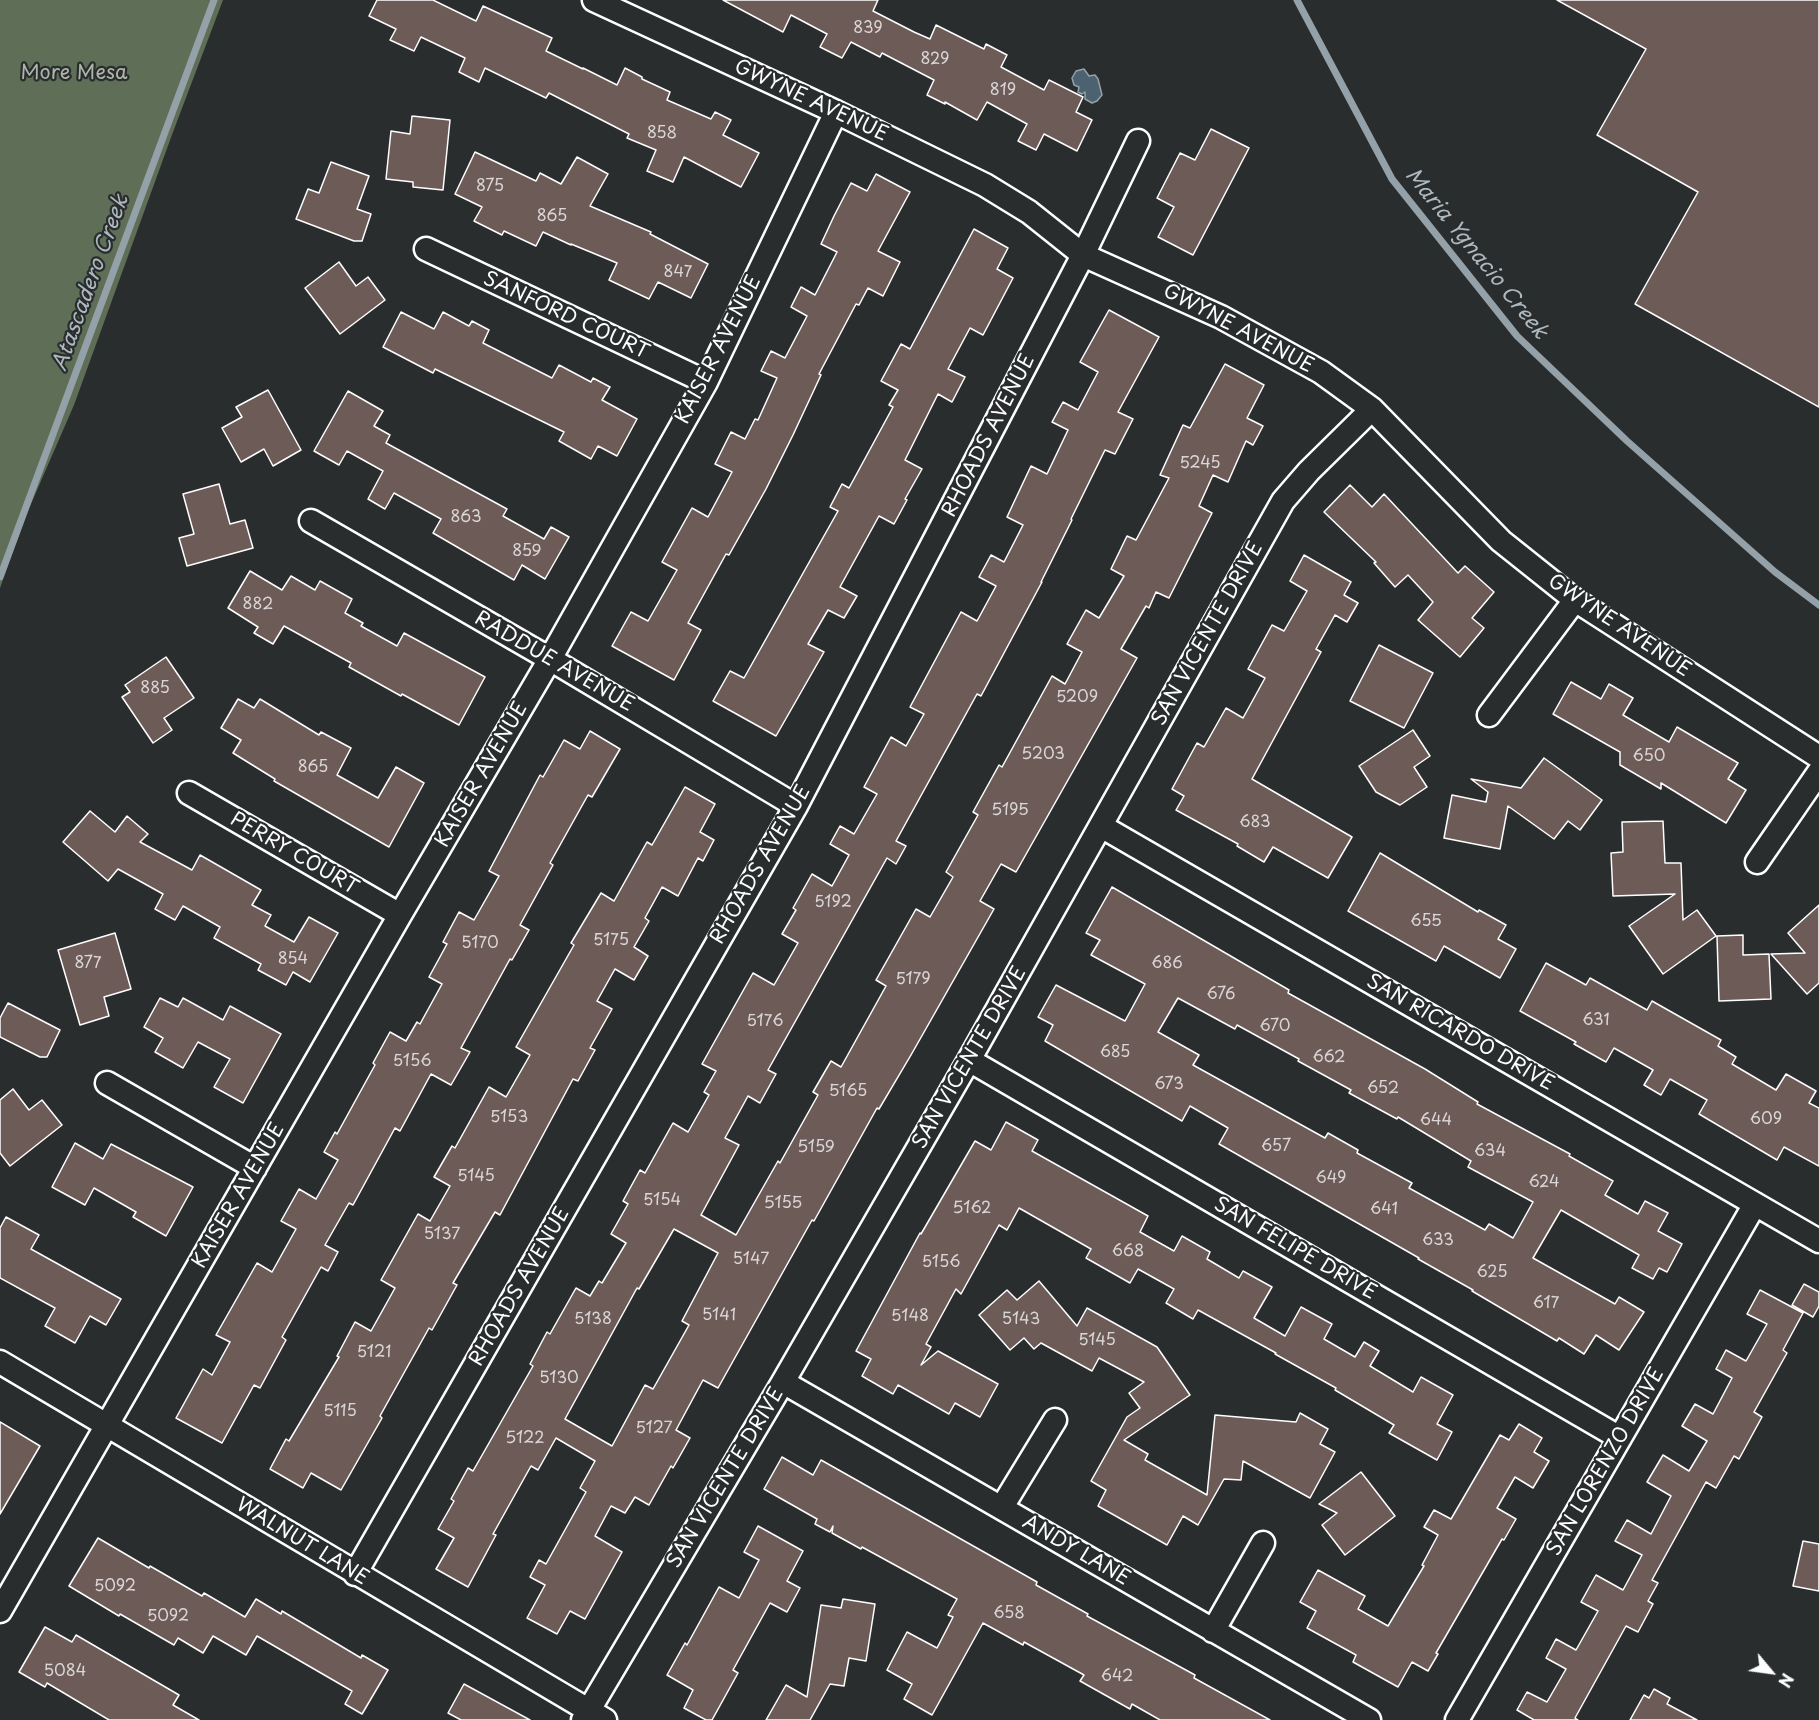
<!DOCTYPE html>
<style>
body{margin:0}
#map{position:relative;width:1819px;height:1720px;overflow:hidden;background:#2a2d2e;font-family:"Playpen Sans",sans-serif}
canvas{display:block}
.north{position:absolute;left:1741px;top:1642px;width:60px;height:60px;-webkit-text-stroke:4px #2a2d2e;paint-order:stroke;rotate:119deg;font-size:16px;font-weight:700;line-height:24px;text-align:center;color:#fff}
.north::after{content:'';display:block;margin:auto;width:21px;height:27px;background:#fff;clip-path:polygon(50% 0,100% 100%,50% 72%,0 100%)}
</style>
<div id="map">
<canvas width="1819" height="1720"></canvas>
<div class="north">N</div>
</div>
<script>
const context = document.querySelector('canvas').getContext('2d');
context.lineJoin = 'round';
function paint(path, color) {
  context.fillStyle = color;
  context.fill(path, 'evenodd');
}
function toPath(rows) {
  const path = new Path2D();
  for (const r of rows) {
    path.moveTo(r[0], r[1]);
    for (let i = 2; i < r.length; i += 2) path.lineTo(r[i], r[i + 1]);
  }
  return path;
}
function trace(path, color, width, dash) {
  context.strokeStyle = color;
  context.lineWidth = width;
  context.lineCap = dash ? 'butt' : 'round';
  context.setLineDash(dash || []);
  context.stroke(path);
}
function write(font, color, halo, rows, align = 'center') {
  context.font = font + ' "Playpen Sans",sans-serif';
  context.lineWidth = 4.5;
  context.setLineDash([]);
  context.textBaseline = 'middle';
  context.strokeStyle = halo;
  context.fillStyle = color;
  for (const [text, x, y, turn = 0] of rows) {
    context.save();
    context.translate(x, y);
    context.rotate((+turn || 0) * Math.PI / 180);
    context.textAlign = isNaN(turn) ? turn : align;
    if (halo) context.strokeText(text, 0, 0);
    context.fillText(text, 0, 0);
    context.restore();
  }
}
const green = toPath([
 [0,0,223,0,173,132,74,405,27,513,0,588]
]);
const water = toPath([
 [1084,69,1089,76,1095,75,1098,79,1102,95,1097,101,1092,103,1085,99,1085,92,1082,94,1078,92,1079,87,1074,85,1072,78,1076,71,1084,69]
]);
const stream = toPath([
 [1297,0,1392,179,1517,336,1627,441,1775,572,1819,605],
 [0,577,214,0]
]);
const building = toPath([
 [377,0,433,0,476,21,483,6,552,38,546,51,583,69,583,68,617,85,625,68,642,77,642,79,670,92,667,100,711,119,715,112,731,120,723,135,759,153,741,187,684,157,673,182,647,171,656,150,627,138,629,134,549,93,546,98,485,68,479,82,459,72,465,58,421,37,414,51,390,40,396,29,369,16,377,0],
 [723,0,878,0,873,11,914,32,930,39,936,25,984,49,986,44,1007,55,1001,67,1044,90,1049,80,1083,97,1076,112,1092,120,1077,151,1044,134,1036,150,1018,141,1027,124,987,102,977,120,945,102,945,104,927,95,934,80,882,53,880,57,851,42,842,58,820,47,827,34,791,15,783,32,723,0],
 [1557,0,1819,0,1819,407,1635,304,1698,192,1597,135,1646,49,1557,0],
 [412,116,450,120,443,190,413,187,413,182,386,179,391,131,410,134,412,116],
 [1211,129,1249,148,1193,255,1158,237,1174,207,1157,198,1180,153,1195,160,1211,129],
 [475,152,536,181,540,173,561,184,577,157,608,174,590,206,651,232,650,234,708,264,691,298,658,282,649,299,609,280,617,263,571,244,571,245,543,232,536,246,504,231,502,235,474,221,482,207,455,194,475,152],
 [331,162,369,176,357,209,371,214,362,241,354,241,296,219,308,189,319,193,331,162],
 [876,174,910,192,878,251,900,262,883,296,868,288,859,305,856,304,819,374,821,375,793,435,766,489,729,555,726,554,688,623,701,630,674,680,612,646,631,612,648,621,677,570,662,562,692,508,708,517,732,472,715,464,731,432,745,439,755,419,758,420,777,378,761,371,771,351,785,358,807,316,791,307,801,287,815,295,837,252,821,244,834,216,851,183,867,191,876,174],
 [974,229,1008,248,997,269,1013,278,983,335,970,328,948,369,965,377,952,402,938,394,905,460,922,469,905,499,907,500,894,524,879,516,840,587,857,596,844,618,828,610,808,644,824,652,776,736,713,701,730,671,744,678,838,511,830,507,842,484,849,488,893,407,889,405,898,390,881,381,901,344,910,349,974,229],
 [339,262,356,286,368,277,385,300,340,334,305,288,339,262],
 [1109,310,1159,337,1118,412,1133,419,1115,454,1105,450,1071,519,1072,520,1041,582,1042,582,981,696,977,694,896,841,906,846,896,864,887,858,768,1070,776,1074,760,1103,748,1096,725,1138,739,1145,701,1215,736,1235,778,1161,780,1163,818,1095,813,1092,831,1061,841,1067,886,986,876,980,916,909,930,917,953,877,946,872,978,815,973,812,999,765,1002,767,1052,676,1065,684,1082,652,1067,644,1086,610,1099,618,1124,576,1111,569,1127,536,1136,540,1169,478,1160,475,1183,425,1190,428,1225,364,1264,385,1247,418,1263,426,1253,445,1246,441,1228,482,1213,475,1199,506,1212,513,1169,598,1156,592,1149,608,1146,606,1121,649,1137,658,1107,711,1016,872,1001,864,980,901,994,909,911,1055,879,1109,877,1108,814,1221,812,1220,718,1388,703,1380,676,1430,690,1438,673,1468,671,1466,649,1505,635,1497,625,1513,611,1506,595,1536,622,1552,585,1619,570,1611,557,1634,527,1618,545,1585,530,1577,539,1560,546,1564,586,1492,580,1488,595,1461,556,1438,538,1470,531,1466,493,1534,496,1535,468,1587,436,1569,454,1538,438,1529,454,1501,451,1499,468,1468,473,1471,533,1366,530,1364,547,1332,550,1334,576,1288,590,1296,599,1281,602,1283,626,1243,611,1234,628,1204,623,1201,640,1170,645,1173,673,1123,688,1132,709,1095,704,1092,716,1071,702,1064,753,973,774,985,798,943,782,934,796,910,793,908,812,874,832,886,849,855,830,844,840,826,854,834,877,794,864,787,891,737,906,746,924,714,910,707,961,612,977,621,996,586,979,577,991,555,1004,562,1023,525,1007,517,1022,485,1031,466,1047,474,1068,430,1052,422,1063,402,1078,410,1098,372,1080,362,1109,310],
 [674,1229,718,1253,682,1321,689,1325,653,1389,645,1385,612,1446,565,1419,637,1288,639,1289,674,1229],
 [401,312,434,329,443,312,469,326,472,321,489,330,483,343,552,378,559,365,591,382,593,378,610,387,602,400,637,419,617,456,598,446,591,459,559,441,564,432,435,369,433,373,383,347,401,312],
 [268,390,301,450,273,466,264,449,241,462,222,428,242,417,236,407,268,390],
 [348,391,383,411,374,426,390,435,386,443,507,509,503,516,544,539,551,527,569,537,545,579,522,565,514,580,433,533,441,519,394,493,385,509,368,499,383,471,347,451,339,465,314,451,348,391],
 [219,484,230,524,245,520,253,548,187,566,179,538,194,534,183,494,219,484],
 [1350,485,1372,507,1384,494,1458,573,1465,566,1494,592,1472,618,1484,628,1460,657,1418,620,1433,602,1408,575,1395,587,1374,563,1376,562,1324,512,1350,485],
 [1304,555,1351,582,1344,595,1358,603,1347,622,1335,615,1316,649,1321,652,1252,779,1352,837,1328,878,1273,847,1264,862,1237,846,1238,844,1176,810,1184,796,1172,789,1197,743,1204,747,1226,708,1243,718,1265,678,1248,669,1272,625,1284,631,1307,591,1290,581,1304,555],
 [250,571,282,590,291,576,315,590,320,581,352,599,345,613,363,623,361,626,397,646,404,633,485,677,459,725,402,694,401,696,349,667,351,663,284,626,273,644,254,633,258,627,228,608,250,571],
 [1379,645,1433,673,1404,728,1350,701,1379,645],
 [166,657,194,698,164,718,172,730,153,743,122,697,130,692,125,685,166,657],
 [1571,682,1601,699,1609,684,1633,698,1623,715,1669,742,1677,727,1738,763,1728,779,1746,790,1726,823,1661,783,1661,789,1620,765,1620,752,1553,714,1571,682],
 [238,699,254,708,260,699,319,735,321,732,351,748,337,775,378,798,396,767,424,783,389,847,274,781,275,779,233,753,241,740,221,728,238,699],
 [1413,730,1430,756,1414,767,1427,787,1400,805,1376,792,1359,766,1413,730],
 [590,731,620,749,592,797,588,795,550,863,553,865,520,925,529,930,512,960,510,959,461,1048,470,1052,451,1085,431,1074,400,1131,395,1128,353,1205,349,1203,325,1245,338,1252,328,1271,321,1267,282,1337,286,1340,260,1388,254,1385,222,1443,176,1418,203,1369,212,1375,230,1342,216,1335,257,1263,272,1272,296,1229,281,1221,299,1189,316,1199,338,1160,324,1152,335,1132,337,1134,375,1065,373,1063,390,1032,406,1041,417,1022,420,1024,442,984,429,977,447,944,443,942,459,912,474,920,499,876,489,871,540,775,543,777,564,740,580,749,590,731],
 [1544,758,1602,800,1580,830,1568,821,1554,839,1508,806,1500,849,1444,838,1452,795,1486,802,1488,792,1471,779,1521,788,1544,758],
 [685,787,715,804,700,832,714,840,703,861,698,858,678,896,662,887,645,918,649,921,634,947,648,956,634,980,615,969,597,1001,612,1009,590,1048,595,1050,578,1081,573,1079,500,1215,495,1212,453,1283,457,1285,432,1330,429,1328,380,1416,382,1418,341,1490,311,1473,303,1488,270,1469,286,1439,289,1441,339,1357,337,1356,355,1322,371,1331,395,1288,381,1280,418,1214,430,1221,450,1186,434,1177,452,1146,455,1148,489,1087,506,1097,530,1055,516,1047,574,945,571,943,601,893,614,901,647,842,652,845,685,787],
 [90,811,115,832,127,816,148,834,140,842,192,870,200,855,261,890,252,905,271,915,265,926,294,942,309,917,338,933,310,982,293,972,286,985,258,970,261,964,214,938,220,927,183,906,175,920,155,909,163,894,118,869,108,881,63,842,90,811],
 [1663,821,1665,863,1681,863,1683,920,1697,910,1716,936,1663,974,1629,926,1675,894,1613,896,1611,853,1623,852,1622,822,1663,821],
 [1380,853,1478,912,1479,910,1506,925,1498,939,1516,949,1500,978,1444,946,1436,961,1348,911,1380,853],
 [1112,887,1289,990,1288,993,1425,1069,1478,1102,1477,1104,1570,1154,1569,1156,1613,1181,1605,1195,1638,1214,1645,1201,1668,1213,1658,1231,1682,1244,1667,1272,1659,1268,1653,1279,1632,1268,1639,1255,1561,1210,1533,1258,1615,1304,1619,1297,1644,1312,1619,1350,1596,1335,1584,1354,1559,1338,1557,1341,1472,1291,1473,1290,1418,1259,1419,1258,1219,1144,1228,1128,1190,1106,1182,1121,1045,1041,1053,1025,1038,1017,1056,985,1125,1021,1145,984,1091,955,1100,940,1086,933,1112,887],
 [1178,998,1235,1029,1237,1025,1299,1059,1298,1061,1351,1090,1349,1093,1397,1119,1398,1117,1471,1161,1468,1167,1533,1202,1513,1238,1489,1224,1485,1230,1409,1188,1412,1183,1357,1153,1358,1150,1328,1133,1325,1138,1193,1065,1199,1055,1158,1032,1178,998],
 [1819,905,1819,983,1807,994,1771,954,1805,953,1788,933,1819,905],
 [115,933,131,989,104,997,109,1016,80,1025,58,950,115,933],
 [1743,935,1743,955,1769,954,1771,999,1719,1001,1717,936,1743,935],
 [1546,963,1586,985,1590,978,1647,1010,1652,1001,1721,1040,1718,1046,1736,1057,1732,1064,1776,1090,1786,1074,1816,1091,1809,1103,1819,1108,1819,1166,1784,1147,1777,1160,1699,1114,1707,1100,1670,1079,1661,1095,1644,1085,1653,1070,1614,1048,1606,1062,1574,1044,1576,1042,1520,1011,1546,963],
 [160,998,178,1007,183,998,223,1020,230,1006,281,1034,243,1103,214,1087,230,1059,198,1042,183,1068,155,1052,163,1038,144,1027,160,998],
 [8,1003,60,1030,47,1057,40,1057,0,1037,0,1018,8,1003],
 [13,1089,29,1110,42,1100,62,1125,10,1166,0,1153,0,1100,13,1089],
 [1006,1122,1038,1140,1032,1151,1148,1216,1140,1232,1174,1251,1182,1236,1210,1252,1207,1259,1239,1278,1243,1271,1272,1287,1254,1318,1285,1336,1301,1307,1332,1324,1324,1339,1355,1357,1364,1342,1379,1351,1370,1366,1413,1392,1421,1377,1453,1395,1437,1424,1452,1432,1437,1460,1389,1433,1394,1425,1335,1390,1336,1388,1275,1354,1276,1353,1198,1310,1193,1319,1166,1303,1174,1289,1138,1269,1130,1283,1086,1258,1091,1249,1019,1208,1007,1230,999,1225,961,1294,956,1289,926,1344,931,1347,921,1365,938,1351,998,1384,980,1417,955,1403,949,1414,898,1385,893,1394,862,1376,871,1359,856,1351,920,1233,921,1234,975,1141,991,1150,1006,1122],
 [75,1143,103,1159,111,1144,193,1187,166,1236,133,1217,136,1212,94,1188,85,1205,52,1187,75,1143],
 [6,1217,39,1235,31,1249,121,1299,106,1325,90,1316,75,1343,45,1326,55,1308,0,1278,0,1228,6,1217],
 [1039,1281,1077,1326,1087,1308,1157,1347,1190,1395,1124,1440,1148,1454,1145,1460,1207,1495,1215,1415,1296,1422,1300,1413,1328,1429,1320,1444,1335,1452,1310,1498,1243,1461,1241,1480,1224,1479,1198,1525,1183,1516,1167,1545,1098,1506,1106,1490,1091,1481,1127,1417,1140,1408,1129,1393,1144,1382,1099,1358,1092,1371,1041,1343,1034,1349,1024,1338,1010,1350,979,1315,1007,1290,1017,1300,1039,1281],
 [1804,1284,1819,1292,1819,1306,1813,1317,1792,1305,1804,1284],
 [1760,1290,1803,1313,1783,1350,1787,1353,1754,1412,1762,1417,1739,1459,1734,1456,1716,1488,1706,1482,1652,1580,1658,1583,1648,1601,1653,1604,1638,1632,1626,1626,1575,1718,1578,1720,1534,1720,1517,1710,1527,1692,1547,1702,1566,1669,1546,1658,1556,1639,1576,1650,1598,1611,1581,1602,1596,1575,1623,1590,1642,1555,1615,1541,1627,1520,1651,1534,1671,1496,1647,1482,1663,1455,1689,1471,1707,1441,1682,1426,1695,1404,1713,1414,1732,1378,1716,1369,1726,1350,1746,1361,1767,1324,1747,1314,1760,1290],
 [0,1422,40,1446,0,1514,0,1422],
 [1519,1424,1542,1438,1534,1452,1549,1461,1533,1488,1515,1477,1497,1508,1516,1519,1504,1540,1502,1539,1436,1653,1438,1654,1428,1671,1412,1662,1398,1687,1353,1662,1356,1655,1307,1628,1316,1611,1300,1602,1318,1570,1365,1596,1358,1609,1388,1626,1424,1566,1422,1565,1438,1535,1424,1527,1434,1510,1451,1519,1500,1435,1509,1440,1519,1424],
 [782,1457,813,1475,821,1460,1037,1582,1036,1585,1088,1614,1087,1616,1195,1675,1194,1678,1270,1720,1160,1720,1132,1704,1130,1709,1080,1681,1084,1675,1024,1642,1023,1645,983,1623,932,1715,904,1699,912,1684,887,1670,907,1632,937,1648,953,1617,948,1615,957,1599,862,1547,861,1549,832,1533,833,1526,830,1532,815,1524,817,1519,764,1489,782,1457],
 [1361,1472,1395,1516,1345,1555,1322,1525,1337,1513,1319,1504,1361,1472],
 [758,1526,803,1551,787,1581,800,1588,787,1612,770,1603,733,1670,738,1673,712,1720,706,1720,684,1708,693,1690,667,1675,685,1643,687,1645,719,1587,739,1598,759,1560,744,1552,758,1526],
 [98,1538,149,1568,150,1566,202,1596,204,1593,245,1617,256,1599,281,1614,282,1611,361,1658,362,1655,388,1670,362,1714,345,1704,352,1691,257,1636,246,1655,213,1636,203,1653,178,1638,174,1645,120,1614,119,1616,69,1586,98,1538],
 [1803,1541,1819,1544,1819,1591,1793,1586,1803,1541],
 [843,1599,875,1604,866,1661,849,1658,844,1686,830,1684,810,1720,766,1720,786,1685,807,1697,821,1605,841,1608,843,1599],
 [45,1627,72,1642,76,1635,179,1695,173,1705,199,1720,109,1720,47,1683,45,1687,19,1672,45,1627],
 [464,1684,530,1720,461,1720,448,1713,464,1684],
 [1654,1689,1670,1698,1667,1704,1697,1720,1630,1720,1644,1695,1649,1698,1654,1689]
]);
const street = toPath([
 [594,0,836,112,985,185,1029,212,1083,255,1221,317,1321,372,1372,409,1501,541,1575,600,1819,757],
 [426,249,706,382],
 [311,521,550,659,796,806],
 [1489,715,1575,600],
 [189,793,400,915],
 [1101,826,1819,1241],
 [1757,862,1819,772],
 [969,1060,1620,1438],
 [107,1083,255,1168],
 [0,1362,605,1720],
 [783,1382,1369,1720],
 [1002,1507,1055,1420],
 [355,1574,796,806,1083,255,1138,141],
 [0,1611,400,915,550,659,706,382,836,112],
 [1213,1631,1263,1543],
 [583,1720,783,1382,969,1060,1283,501,1309,471,1372,409],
 [1457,1720,1755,1204]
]);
const numberNames = [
 ["839",868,29],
 ["829",935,60],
 ["819",1003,91],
 ["858",662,134],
 ["875",490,187],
 ["865",552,217],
 ["847",678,273],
 ["5245",1200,464],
 ["863",466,518],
 ["859",527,552],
 ["882",258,605],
 ["885",155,689],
 ["5209",1077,698],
 ["5203",1043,755],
 ["650",1649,757],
 ["865",313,768],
 ["5195",1010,811],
 ["683",1255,823],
 ["5192",833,903],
 ["655",1426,922],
 ["5175",611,941],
 ["5170",480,944],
 ["854",293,960],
 ["877",88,964],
 ["686",1167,964],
 ["5179",913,980],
 ["676",1221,995],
 ["631",1596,1021],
 ["5176",765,1022],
 ["670",1275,1027],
 ["685",1115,1053],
 ["662",1329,1058],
 ["5156",412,1062],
 ["673",1169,1085],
 ["652",1383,1089],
 ["5165",848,1092],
 ["5153",509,1118],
 ["609",1766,1120],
 ["644",1436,1121],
 ["657",1276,1147],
 ["5159",816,1148],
 ["634",1490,1152],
 ["5145",476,1177],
 ["649",1331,1179],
 ["624",1544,1183],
 ["5154",662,1201],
 ["5155",783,1204],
 ["5162",972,1209],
 ["641",1384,1210],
 ["5137",442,1235],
 ["633",1438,1241],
 ["668",1128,1252],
 ["5147",751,1260],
 ["5156",941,1263],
 ["625",1492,1273],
 ["617",1546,1304],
 ["5141",719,1316],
 ["5148",910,1317],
 ["5138",593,1320],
 ["5143",1021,1320],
 ["5145",1097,1341],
 ["5121",374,1353],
 ["5130",559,1379],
 ["5115",340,1412],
 ["5127",654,1429],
 ["5122",525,1439],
 ["5092",115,1587],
 ["658",1009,1614],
 ["5092",168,1617],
 ["5084",65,1672],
 ["642",1117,1677]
];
const parkNames = [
 ["More Mesa",74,73]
];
const streetNames = [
 ["GWYNE AVENUE",811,101,25],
 ["SANFORD COURT",566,316,25],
 ["GWYNE AVENUE",1238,329,28],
 ["KAISER AVENUE",719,350,-63],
 ["RHOADS AVENUE",989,436,-63],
 ["GWYNE AVENUE",1619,626,34],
 ["SAN VICENTE DRIVE",1208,634,-61],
 ["RADDUE AVENUE",554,662,30],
 ["KAISER AVENUE",482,775,-60],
 ["PERRY COURT",294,854,30],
 ["RHOADS AVENUE",761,865,-60],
 ["SAN RICARDO DRIVE",1460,1033,30],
 ["SAN VICENTE DRIVE",970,1058,-60],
 ["KAISER AVENUE",239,1196,-60],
 ["SAN FELIPE DRIVE",1295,1249,30],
 ["RHOADS AVENUE",520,1287,-60],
 ["SAN LORENZO DRIVE",1606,1462,-60],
 ["SAN VICENTE DRIVE",726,1478,-59],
 ["WALNUT LANE",302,1542,31],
 ["ANDY LANE",1076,1551,30]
];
const waterNames = [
 ["Maria Ygnacio Creek",1476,254,51],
 ["Atascadero Creek",91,283,-70]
];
paint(green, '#5e6e57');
paint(water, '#4c6270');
trace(water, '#94a1a9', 1.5);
trace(stream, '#94a1a9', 7);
paint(building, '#6d5b58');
trace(building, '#fff', 1.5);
trace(street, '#fff', 27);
trace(street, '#2a2d2e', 22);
write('16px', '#dad6d5', null, numberNames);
write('20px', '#aeb6ab', '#2a2d2e', parkNames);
write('20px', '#fff', '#2a2d2e', streetNames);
write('italic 21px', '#aeb8bf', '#2a2d2e', waterNames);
</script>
